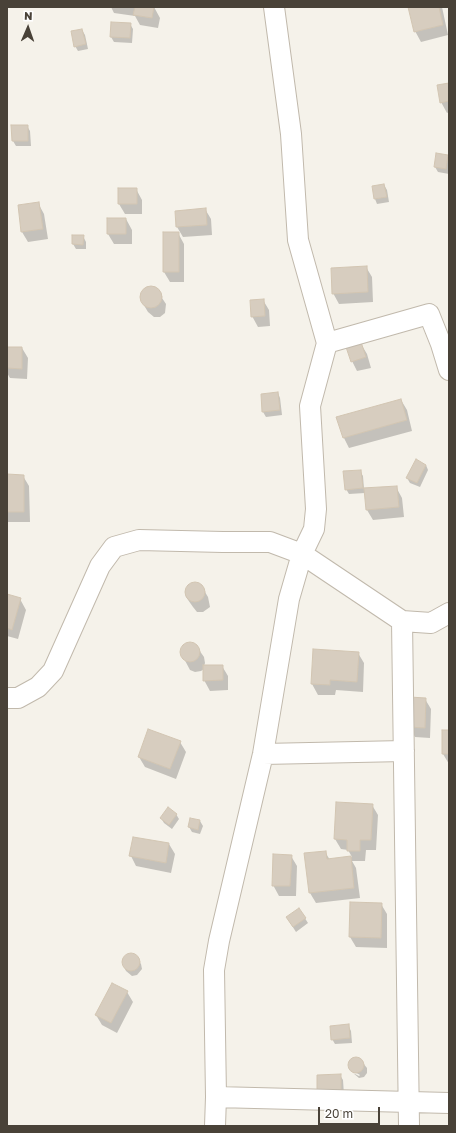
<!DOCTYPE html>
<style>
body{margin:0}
#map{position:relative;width:456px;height:1133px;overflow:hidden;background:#f5f2ea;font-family:"Golos Text",sans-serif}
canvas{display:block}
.frame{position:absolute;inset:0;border:8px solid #494238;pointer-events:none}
.north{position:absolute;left:8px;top:8px;width:40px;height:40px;-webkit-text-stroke:3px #fff;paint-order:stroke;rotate:2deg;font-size:11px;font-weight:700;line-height:16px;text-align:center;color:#494238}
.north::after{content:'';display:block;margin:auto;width:14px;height:18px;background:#494238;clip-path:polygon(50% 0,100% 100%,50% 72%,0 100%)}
.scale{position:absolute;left:318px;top:1107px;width:62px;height:18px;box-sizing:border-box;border:2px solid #494238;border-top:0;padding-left:5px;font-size:12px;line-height:14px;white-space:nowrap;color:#494238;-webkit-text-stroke:3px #fff;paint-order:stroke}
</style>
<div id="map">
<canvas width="456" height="1133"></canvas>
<div class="frame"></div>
<div class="north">N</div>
<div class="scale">20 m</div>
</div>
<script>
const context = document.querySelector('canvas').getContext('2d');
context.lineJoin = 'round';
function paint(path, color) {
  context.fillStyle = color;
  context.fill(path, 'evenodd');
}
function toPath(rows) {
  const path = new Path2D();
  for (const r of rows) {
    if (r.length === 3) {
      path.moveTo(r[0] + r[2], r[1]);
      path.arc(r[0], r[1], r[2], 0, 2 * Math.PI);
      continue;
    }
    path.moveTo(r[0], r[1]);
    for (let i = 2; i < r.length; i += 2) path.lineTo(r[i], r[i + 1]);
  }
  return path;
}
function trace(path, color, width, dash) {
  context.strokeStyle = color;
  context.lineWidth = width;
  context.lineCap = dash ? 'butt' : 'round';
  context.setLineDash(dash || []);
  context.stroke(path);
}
const shadow = toPath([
 [111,7,154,7,160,18,158,28,140,25,135,16,114,13],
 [409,7,442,7,448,35,421,42,415,31],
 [130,24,133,29,132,43,114,42,111,37],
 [82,30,85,35,88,49,78,51,75,46],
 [449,84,449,112,447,113,441,102],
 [27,126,30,131,31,146,16,146,13,141],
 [447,156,449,159,449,174,438,172,435,167],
 [384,185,387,190,389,202,377,204,375,199],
 [136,189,142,200,142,214,125,214,119,204],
 [38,203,44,214,48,239,28,242,22,232],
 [205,209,211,219,212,235,183,237,177,227,176,211],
 [126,219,132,230,132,244,114,244,108,234],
 [178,233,184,244,184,282,170,282,164,272],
 [73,236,83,236,86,242,86,249,76,249,73,244],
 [366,267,372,277,373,302,339,304,333,293],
 [150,287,156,289,166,304,165,313,160,317,154,317,148,312,142,302,141,295,144,290],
 [263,300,269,310,270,326,258,327,252,316],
 [361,344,367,354,371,368,357,371,352,361],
 [7,347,22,348,28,358,27,379,10,378,7,373],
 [278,393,280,398,282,415,266,417,263,412],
 [401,400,407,410,412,431,349,448,344,438,338,417],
 [426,465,428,470,420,487,410,483,407,478],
 [360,471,363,476,364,489,396,487,402,498,404,517,373,520,367,510,365,493,349,494,346,489],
 [7,475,23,476,29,486,30,522,7,522],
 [197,583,202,587,208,597,210,607,203,612,197,612,193,607,186,597,185,591,188,585,191,584],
 [7,595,20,599,26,610,18,639,7,636],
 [192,643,197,647,204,657,205,663,204,666,222,666,228,676,228,690,210,691,204,680,204,669,201,671,195,672,190,670,181,653,183,645],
 [314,651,358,653,364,663,363,692,336,690,335,695,318,695,312,684],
 [425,699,431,709,430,738,415,737,409,726],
 [443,731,449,731,449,764,443,754],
 [180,742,186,752,176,779,145,767,139,757],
 [372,805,378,815,376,850,366,850,365,861,352,861,356,868,360,898,316,903,310,893,325,852,330,860,352,857,348,850,341,849,335,839],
 [176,814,179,819,172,829,164,823,161,818],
 [191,819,200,821,203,826,200,834,192,832,189,827],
 [169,844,175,854,171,873,136,866,131,856],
 [291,856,297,866,296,896,279,896,273,885],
 [381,904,387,914,387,948,356,947,350,937],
 [299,909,308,923,296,932,287,918],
 [128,954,134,955,141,964,142,969,137,975,132,976,126,971,123,965,123,960],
 [127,992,133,1002,117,1033,102,1025,96,1015],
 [348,1025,351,1031,352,1043,335,1044,332,1039],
 [353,1058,358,1058,363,1063,367,1068,367,1073,364,1077,359,1078,353,1073,359,1076,360,1075,351,1070,349,1064],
 [340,1075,343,1080,344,1095,318,1091]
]);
const building = toPath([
 [135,7,154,7,152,18,133,15,135,7],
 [408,7,439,7,443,25,414,32,408,7],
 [111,22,131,23,130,38,110,37,111,22],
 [82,29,86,44,74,47,71,31,82,29],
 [449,83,449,101,440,103,437,85,449,83],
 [11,125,28,125,28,141,12,141,11,125],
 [436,153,448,155,446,169,434,167,436,153],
 [384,184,387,197,374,199,372,186,384,184],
 [118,188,137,188,137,204,118,204,118,188],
 [39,202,43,229,21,232,18,205,39,202],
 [206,208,207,225,176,227,175,211,206,208],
 [107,218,126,218,126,234,107,234,107,218],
 [163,232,179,232,179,272,163,272,163,232],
 [72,235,84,235,83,245,72,244,72,235],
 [367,266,368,292,332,294,331,268,367,266],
 [151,297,11],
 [264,299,265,316,251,317,250,300,264,299],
 [361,342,366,357,351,362,346,347,361,342],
 [7,347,22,347,22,369,7,368,7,347],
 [278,392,280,410,262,412,261,394,278,392],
 [401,399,407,420,343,438,336,417,401,399],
 [416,459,426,465,417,483,406,478,416,459],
 [361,470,363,488,345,490,343,471,361,470],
 [7,474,24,475,24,512,7,512,7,474],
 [397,486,399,507,366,510,364,489,363,488,397,486],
 [195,592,10],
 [7,594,21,598,12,630,7,628,7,594],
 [190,652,10],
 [313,649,359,652,357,682,330,680,330,685,311,684,313,649],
 [203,665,223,665,223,680,203,681,203,665],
 [409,697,426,698,425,728,408,727,409,697],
 [148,729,181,741,170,769,138,757,148,729],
 [442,730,449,730,449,754,442,754,442,730],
 [336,802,373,804,371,840,360,840,360,851,347,851,347,840,334,839,336,802],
 [168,807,177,814,169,825,160,818,168,807],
 [190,818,200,820,198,830,188,827,190,818],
 [133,837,169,843,166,863,129,856,133,837],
 [326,851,327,859,351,856,354,888,309,893,304,853,326,851],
 [273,854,292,855,290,886,272,886,273,854],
 [350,902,382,903,381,938,349,937,350,902],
 [299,908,306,918,293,927,286,917,299,908],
 [131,962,9],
 [112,983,128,991,111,1023,95,1015,112,983],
 [349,1024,350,1038,331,1040,330,1026,349,1024],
 [356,1065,8],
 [341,1074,341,1090,317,1091,317,1075,341,1074]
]);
const minor = toPath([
 [327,343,429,314,441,344,449,370],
 [402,621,409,1126],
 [7,698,18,698,38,687,53,671,100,566,114,547,139,540,223,542,270,542,302,554,402,621,431,623,449,613],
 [263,754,404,751],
 [216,1097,449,1103],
 [215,1126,216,1097,214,970,219,941,263,754,289,599,302,554,314,529,316,509,310,406,327,343,298,240,291,134,274,7]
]);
paint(shadow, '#0003');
paint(building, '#d7cdbf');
trace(building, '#d2c5b2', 1);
trace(minor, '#c1b9ac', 22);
trace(minor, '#fff', 20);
</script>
